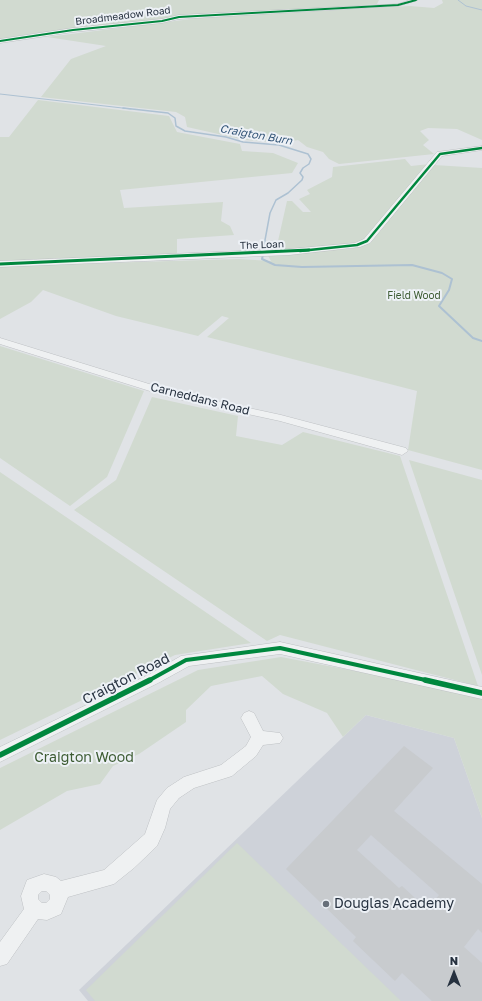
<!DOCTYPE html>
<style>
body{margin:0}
#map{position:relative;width:482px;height:1001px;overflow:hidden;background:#e0e3e6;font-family:"Golos Text",sans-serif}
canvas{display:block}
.north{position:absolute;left:434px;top:953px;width:40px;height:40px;-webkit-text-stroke:3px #edf1f6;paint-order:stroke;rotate:0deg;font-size:11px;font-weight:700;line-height:16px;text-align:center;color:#26313f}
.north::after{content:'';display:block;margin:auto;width:14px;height:18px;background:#26313f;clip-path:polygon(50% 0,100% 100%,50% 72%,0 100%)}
</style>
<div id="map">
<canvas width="482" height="1001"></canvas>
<div class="north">N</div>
</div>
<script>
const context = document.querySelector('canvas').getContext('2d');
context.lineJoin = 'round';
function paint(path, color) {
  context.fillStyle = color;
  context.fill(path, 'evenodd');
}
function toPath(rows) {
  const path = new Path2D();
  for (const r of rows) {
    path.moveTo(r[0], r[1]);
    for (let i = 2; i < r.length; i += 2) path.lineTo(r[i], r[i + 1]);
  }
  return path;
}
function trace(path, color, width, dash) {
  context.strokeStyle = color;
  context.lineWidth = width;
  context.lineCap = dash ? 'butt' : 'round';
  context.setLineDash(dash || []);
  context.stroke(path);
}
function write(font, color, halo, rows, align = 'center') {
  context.font = font + ' "Golos Text",sans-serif';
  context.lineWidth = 4;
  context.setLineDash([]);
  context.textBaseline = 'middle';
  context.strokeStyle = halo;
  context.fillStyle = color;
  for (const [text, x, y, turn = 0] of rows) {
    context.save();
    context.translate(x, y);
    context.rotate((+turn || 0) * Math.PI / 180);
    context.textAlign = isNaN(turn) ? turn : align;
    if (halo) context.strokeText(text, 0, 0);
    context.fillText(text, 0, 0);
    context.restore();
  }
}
const built = toPath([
 [366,715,454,738,482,818,482,1001,88,1001,79,990]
]);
const green = toPath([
 [0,0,379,0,377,4,158,21,37,33,0,39],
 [442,0,482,0,482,140,457,129,428,128,420,131,429,140,423,145,434,154,339,164,329,159,323,152,307,147,298,140,285,143,245,140,187,127,185,117,176,112,41,97,71,59,106,46,47,37,199,18,410,6,434,8,443,3],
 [38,100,169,116,177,132,240,144,242,151,273,153,298,163,292,173,120,190,124,208,223,202,221,221,230,226,234,235,177,239,177,254,0,261,0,137,9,137],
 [405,159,411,166,430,164,363,241,333,247,276,250,287,201,292,201,303,212,311,212,299,199,310,194,307,190,332,177,333,167],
 [434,165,482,168,482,470,408,450,417,391,207,337,229,318,222,316,198,336,116,316,43,290,31,302,0,319,0,266,239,259,271,261,267,254,350,249,367,244],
 [0,346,144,391,107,477,70,506,0,458],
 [152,397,238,416,236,436,282,445,303,432,400,456,478,686,280,635,267,641,74,510,116,480],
 [409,460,482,480,482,675],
 [0,472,251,643,175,655,0,740],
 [281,657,403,680,482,698,482,818,454,738,366,715,343,737,327,713,283,694,262,676,211,686,186,710,186,722,139,754,113,766,100,784,67,791,0,830,0,768,198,670],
 [237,843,401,1001,95,1001,86,990]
]);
const streamFar2 = toPath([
 [458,0,466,6,482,10],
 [0,94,131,109]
]);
const streamFar1 = toPath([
 [123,108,168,113,175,118,176,126,185,131,226,137,243,142,279,145,308,154,311,159,309,164,303,168,300,173,303,177,302,180,288,193,276,200,270,213,263,251]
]);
const stream = toPath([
 [264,250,262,259,275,265,302,267,412,265,442,273,452,279,449,290,439,306,473,338,482,341]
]);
const building = toPath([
 [404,746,433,768,394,811,482,884,482,933,478,929,464,947,482,963,482,1001,432,1001,402,973,395,981,353,941,356,937,286,869],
 [371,835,439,895,427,909,402,886,399,888,357,850]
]);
const minor = toPath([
 [410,0,418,0,398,6,179,19,162,23,73,32,0,43,0,39,73,28,162,19,179,15,398,4,410,0],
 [482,146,482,150,442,156,370,243,360,247,289,255,0,267,0,261,289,249,355,243,364,239,437,152,482,146],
 [0,338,175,392,281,415,406,448,408,451,402,455,280,421,169,397,0,344,0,338],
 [280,642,482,687,482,699,280,654,189,666,160,682,0,762,0,747,150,674,181,656,280,642],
 [249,711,254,713,263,731,280,733,283,738,280,743,263,745,256,756,232,776,194,788,179,798,170,809,165,828,157,846,134,868,114,884,68,897,61,914,47,920,38,919,7,964,0,966,0,942,24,909,21,896,27,880,44,874,56,877,61,881,104,870,145,834,157,800,167,788,184,777,221,765,246,746,251,737,241,718,244,713,249,711],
 [42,891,46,891,50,895,50,899,46,903,42,903,38,899,38,895,42,891]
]);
const cyclewayFar4 = toPath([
 [0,41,73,30,162,21,179,17,398,5,416,0]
]);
const cyclewayFar3 = toPath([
 [300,251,357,245,367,241,440,154,482,148]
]);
const cyclewayFar2 = toPath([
 [0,264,309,250]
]);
const cyclewayFar1 = toPath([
 [148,681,186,660,280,648,430,681]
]);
const cycleway = toPath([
 [425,680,482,693],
 [0,755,150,680]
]);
const markers = [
 [326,904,4,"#676f79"]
];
const farStreetnames = [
 ["Broadmeadow Road",123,16,-7],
 ["The Loan",262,245,-2]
];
const farParknames = [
 ["Field Wood",414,296]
];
const farWaternames = [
 ["Craigton Burn",256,135,10]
];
const streetNames = [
 ["Carneddans Road",200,399,14]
];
const nearStreetnames = [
 ["Craigton Road",126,679,-27]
];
const nearParknames = [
 ["Craigton Wood",84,758]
];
const nearPoinames = [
 ["Douglas Academy",334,904]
];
paint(built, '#ced2d9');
paint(green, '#d1dad0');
trace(streamFar2, '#adc1d2', 1);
trace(streamFar1, '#adc1d2', 1.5);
trace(stream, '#adc1d2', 2);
paint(building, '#c8cbce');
trace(minor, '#bec1c4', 1);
paint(minor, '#eff1f2');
trace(cyclewayFar4, '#00873e', 2);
trace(cyclewayFar3, '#00873e', 2.5);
trace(cyclewayFar2, '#00873e', 3);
trace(cyclewayFar1, '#00873e', 4);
trace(cycleway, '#00873e', 5.5);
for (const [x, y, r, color] of markers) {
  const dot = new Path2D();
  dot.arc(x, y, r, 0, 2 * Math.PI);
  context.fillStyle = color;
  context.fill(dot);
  trace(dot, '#edf1f6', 1.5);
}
write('10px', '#26313f', '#edf1f6', farStreetnames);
write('10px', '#3d5c33', '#edf1f6', farParknames);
write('italic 11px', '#2f5275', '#edf1f6', farWaternames);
write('12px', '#26313f', '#edf1f6', streetNames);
write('14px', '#26313f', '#edf1f6', nearStreetnames);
write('14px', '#3d5c33', '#edf1f6', nearParknames);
write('14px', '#26313f', '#edf1f6', nearPoinames, 'left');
</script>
